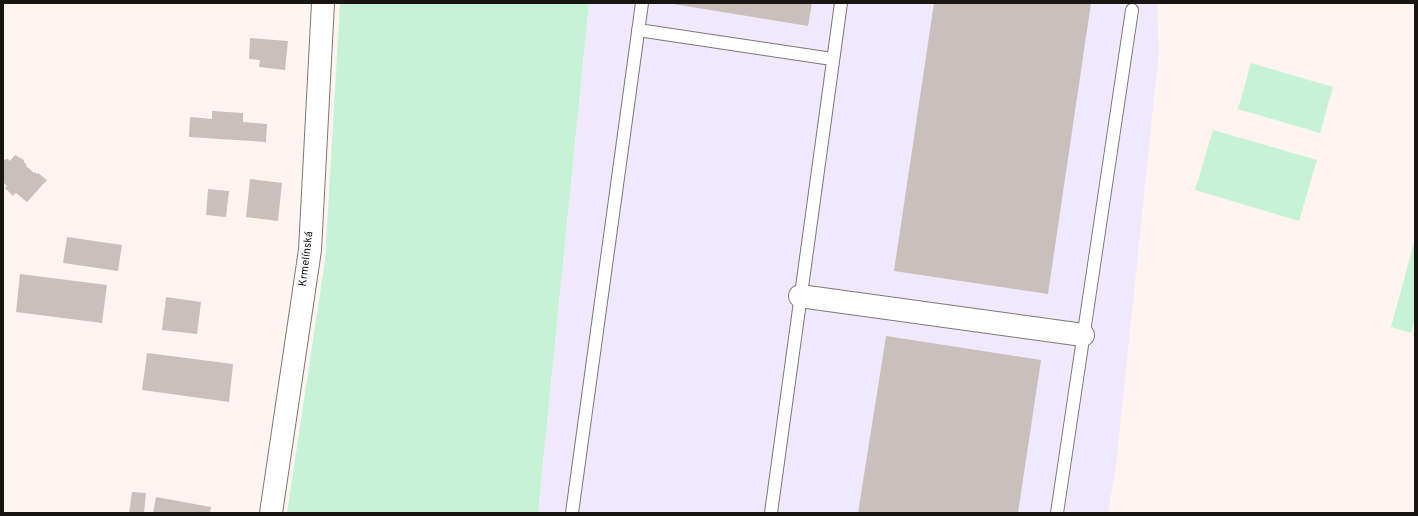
<!DOCTYPE html>
<meta charset="utf-8">
<style>
body{margin:0}
#map{position:relative;width:1418px;height:516px;overflow:hidden;background:#fff4f0;font-family:Overpass,sans-serif}
canvas{display:block}
.frame{position:absolute;inset:0;border:4px solid #181513;pointer-events:none}
</style>
<div id="map">
<canvas width="1418" height="516"></canvas>
<div class="frame"></div>
</div>
<script>
const context = document.querySelector('canvas').getContext('2d');
context.lineJoin = 'round';
function paint(path, color) {
  context.fillStyle = color;
  context.fill(path, 'evenodd');
}
function toPath(rows) {
  const path = new Path2D();
  for (const r of rows) {
    path.moveTo(r[0], r[1]);
    for (let i = 2; i < r.length; i += 2) path.lineTo(r[i], r[i + 1]);
  }
  return path;
}
function trace(path, color, width, dash) {
  context.strokeStyle = color;
  context.lineWidth = width;
  context.lineCap = dash ? 'butt' : 'round';
  context.setLineDash(dash || []);
  context.stroke(path);
}
function write(font, color, halo, rows, align = 'center') {
  context.font = font + ' Overpass,sans-serif';
  context.lineWidth = 3;
  context.setLineDash([]);
  context.textBaseline = 'middle';
  context.strokeStyle = halo;
  context.fillStyle = color;
  for (const [text, x, y, turn = 0] of rows) {
    context.save();
    context.translate(x, y);
    context.rotate((+turn || 0) * Math.PI / 180);
    context.textAlign = isNaN(turn) ? turn : align;
    if (halo) context.strokeText(text, 0, 0);
    context.fillText(text, 0, 0);
    context.restore();
  }
}
const commercial = toPath([
 [589,3,1157,3,1159,51,1116,466,1108,513,538,513]
]);
const green = toPath([
 [340,3,589,3,538,513,287,513,325,260],
 [1251,63,1333,87,1320,133,1238,109],
 [1213,130,1317,160,1299,221,1195,190],
 [1415,239,1415,318,1411,333,1391,327]
]);
const building = toPath([
 [667,3,812,3,808,26],
 [934,3,1091,3,1048,294,894,271],
 [250,38,288,41,285,70,259,67,260,60,249,59],
 [212,111,243,113,243,122,267,124,266,142,189,137,190,117,212,119],
 [15,155,24,160,24,162,27,165,26,166,34,173,35,172,37,174,38,173,47,180,27,202,16,193,13,196,5,188,7,186,3,182,3,160,8,159,10,161],
 [250,179,282,183,278,221,246,217],
 [208,189,229,191,226,217,206,215],
 [67,237,122,245,118,271,63,263],
 [20,274,107,285,102,323,16,312],
 [166,297,201,302,197,334,162,330],
 [886,336,1041,360,1018,513,858,513],
 [147,353,233,364,229,402,142,390],
 [132,492,146,493,144,513,129,513],
 [156,497,211,507,210,513,153,513]
]);
const lane = toPath([
 [638,30,832,59],
 [572,513,642,3],
 [771,513,841,3],
 [1057,513,1132,10]
]);
const street = toPath([
 [800,296,1083,335],
 [271,513,310,250,323,3]
]);
const streetNames = [
 ["Krmelínská",307,259,-83]
];
paint(commercial, '#f0e9fe');
paint(green, '#c6f3d5');
paint(building, '#cac0bb');
trace(lane, '#817774', 14);
trace(street, '#817774', 24);
trace(lane, '#fff', 12);
trace(street, '#fff', 22);
write('11px', '#181513', '#fff', streetNames);
</script>
